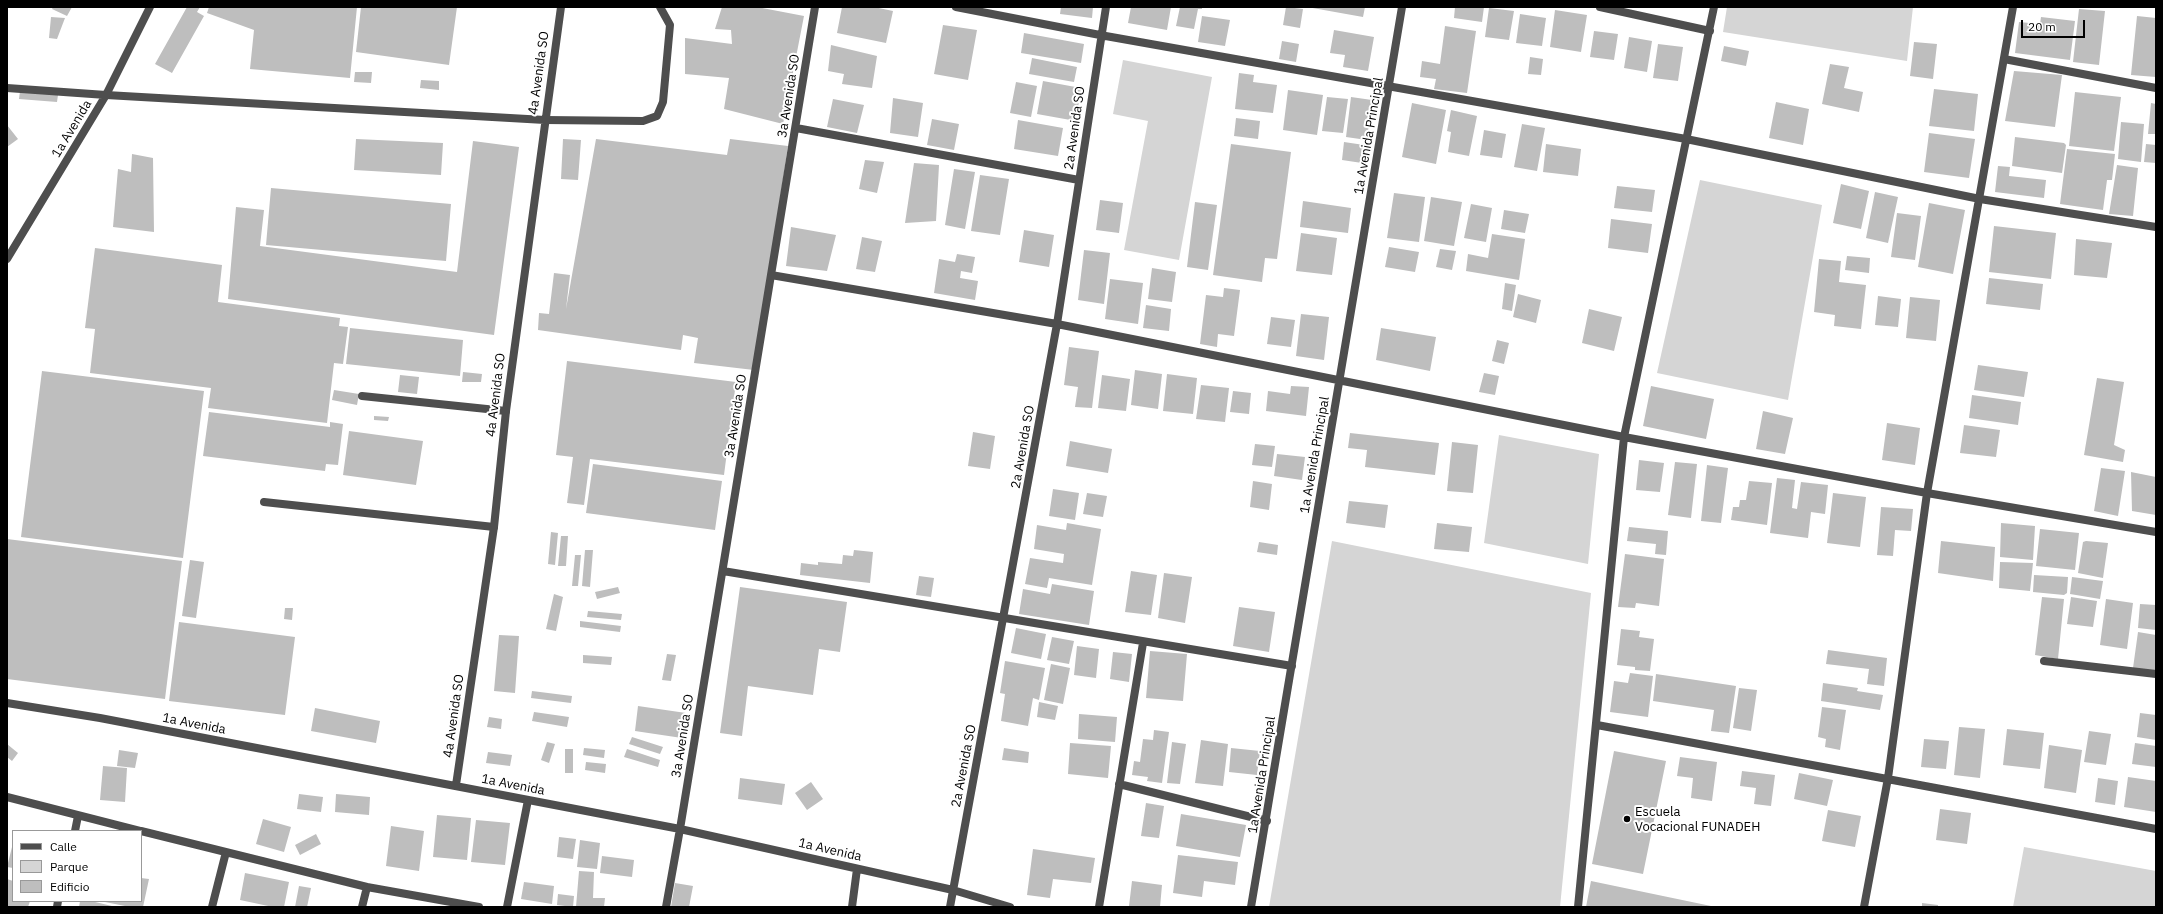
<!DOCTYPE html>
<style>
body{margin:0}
#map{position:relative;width:2163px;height:914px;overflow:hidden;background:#fff;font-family:"IBM Plex Sans",sans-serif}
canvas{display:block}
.frame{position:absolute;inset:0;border:8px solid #000;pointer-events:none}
.legend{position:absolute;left:12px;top:830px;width:130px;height:72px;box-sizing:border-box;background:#fff;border:1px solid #999;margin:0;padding:5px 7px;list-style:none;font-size:12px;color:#000}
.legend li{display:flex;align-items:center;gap:8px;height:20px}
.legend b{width:20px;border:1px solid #999}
.scale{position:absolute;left:2021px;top:20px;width:64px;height:18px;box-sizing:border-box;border:2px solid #000;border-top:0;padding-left:5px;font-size:12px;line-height:14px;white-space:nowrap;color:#000;-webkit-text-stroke:3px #fff;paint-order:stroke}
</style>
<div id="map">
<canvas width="2163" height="914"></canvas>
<div class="frame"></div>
<ul class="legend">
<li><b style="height:5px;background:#4e4e4e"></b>Calle</li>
<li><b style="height:11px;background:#d5d5d5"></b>Parque</li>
<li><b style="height:11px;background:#bebebe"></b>Edificio</li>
</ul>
<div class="scale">20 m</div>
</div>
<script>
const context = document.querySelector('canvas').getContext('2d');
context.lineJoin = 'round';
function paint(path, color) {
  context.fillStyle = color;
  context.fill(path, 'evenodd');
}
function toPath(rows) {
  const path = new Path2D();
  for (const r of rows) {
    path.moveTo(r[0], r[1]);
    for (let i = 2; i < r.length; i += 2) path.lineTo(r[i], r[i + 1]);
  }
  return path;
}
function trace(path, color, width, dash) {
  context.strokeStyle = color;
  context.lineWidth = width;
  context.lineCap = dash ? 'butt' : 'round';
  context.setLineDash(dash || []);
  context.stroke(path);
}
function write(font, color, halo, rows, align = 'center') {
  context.font = font + ' "IBM Plex Sans",sans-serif';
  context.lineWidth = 4;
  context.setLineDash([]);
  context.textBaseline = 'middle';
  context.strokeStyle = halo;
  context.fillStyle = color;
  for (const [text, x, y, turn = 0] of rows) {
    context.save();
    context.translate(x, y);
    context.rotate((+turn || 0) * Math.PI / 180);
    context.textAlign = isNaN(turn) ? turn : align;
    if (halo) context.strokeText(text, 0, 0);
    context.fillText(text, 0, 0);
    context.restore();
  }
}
const green = toPath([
 [1727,7,1913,7,1907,61,1723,32],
 [1123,60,1212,77,1179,260,1124,250,1148,121,1113,114],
 [1700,180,1822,205,1788,400,1657,373],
 [1499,435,1599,454,1588,564,1484,543],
 [1332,541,1591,593,1560,907,1269,907],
 [2024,847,2156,871,2156,907,2013,907]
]);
const building = toPath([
 [53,7,72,7,67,16,52,9],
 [187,7,200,7,197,12,204,16,172,73,155,64],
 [209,7,357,7,350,78,250,69,254,30,207,13],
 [361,7,457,7,449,65,356,52],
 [722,7,757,7,804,16,783,124,724,109,729,78,685,74,685,38,732,44,731,30,715,29],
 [842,7,874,7,893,11,886,43,837,33],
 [1061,7,1093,7,1092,18,1060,14],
 [1131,7,1171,7,1167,30,1128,23],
 [1180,7,1202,7,1202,9,1198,9,1194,29,1176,26],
 [1286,7,1303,9,1300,28,1283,25],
 [1307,7,1365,7,1363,17],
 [1455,7,1484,7,1482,22,1454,18],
 [1489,8,1514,11,1509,40,1485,37],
 [2079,9,2105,11,2099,65,2073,62],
 [1555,10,1587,15,1581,52,1550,47],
 [1520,14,1546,18,1542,46,1516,43],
 [1202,16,1230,20,1225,46,1198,42],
 [2137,16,2156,18,2156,77,2131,75],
 [51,17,65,18,57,39,49,38],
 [2041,17,2075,21,2070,60,2015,53,2019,22,2040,24],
 [943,25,977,30,968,80,934,74],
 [1445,26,1476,31,1467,93,1434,89,1436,79,1420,77,1422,61,1440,64],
 [1334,30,1374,37,1368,71,1343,67,1345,55,1330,53],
 [1594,31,1618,34,1614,60,1590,57],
 [1024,33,1084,44,1081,63,1021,53],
 [1629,37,1652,41,1647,72,1624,68],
 [1282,41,1299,44,1296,62,1279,59],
 [1914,42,1937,44,1933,79,1910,76],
 [1658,44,1683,47,1678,81,1653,78],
 [831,45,877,56,872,88,842,84,844,74,828,71],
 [1724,46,1749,51,1746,66,1721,61],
 [1530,57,1543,59,1541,75,1528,74],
 [1032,58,1077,67,1074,82,1029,74],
 [1830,64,1849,67,1844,88,1863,92,1859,112,1822,104],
 [2014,71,2062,75,2055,127,2005,121],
 [355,72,372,72,371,83,354,82],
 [1239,73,1254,75,1253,82,1277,85,1273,113,1235,109],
 [421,80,439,81,439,90,420,88],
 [1043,81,1081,88,1076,121,1037,114],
 [1016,82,1037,86,1031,117,1010,113],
 [1934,89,1978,94,1974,131,1929,126],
 [1288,90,1323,95,1317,135,1283,130],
 [20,91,58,95,57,102,19,99],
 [2075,92,2121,97,2114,151,2069,146],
 [1327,97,1348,99,1343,133,1322,131],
 [1351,97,1372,100,1367,140,1346,137],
 [893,98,923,103,918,137,890,133],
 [833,99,864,105,857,133,827,127],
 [1776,102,1809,109,1803,145,1769,138],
 [1412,103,1446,110,1436,164,1402,157],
 [2151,103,2156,104,2156,134,2148,134],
 [1451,110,1477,116,1469,156,1448,152,1451,132,1447,131],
 [1236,118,1260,121,1258,139,1234,136],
 [932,119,959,124,954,150,927,145],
 [1018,120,1063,128,1058,156,1014,149],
 [2121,122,2144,124,2141,162,2118,159],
 [1522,124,1545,128,1537,171,1514,167],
 [7,125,18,139,7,147],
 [1484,130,1506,134,1502,158,1480,155],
 [1929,133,1975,139,1969,178,1924,172],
 [2015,137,2064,143,2066,145,2062,173,2012,166],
 [356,139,443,143,441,175,354,170],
 [563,139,581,140,578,180,561,179],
 [596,139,727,155,730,139,788,146,754,370,694,363,698,338,683,335,681,350,538,330,539,313,549,314,554,273,570,275,566,309],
 [473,141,519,147,494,335,228,299,236,207,264,210,260,246,457,272],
 [1344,142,1364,145,1362,163,1342,160],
 [1231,144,1291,152,1277,259,1265,258,1262,282,1213,275],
 [1546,144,1581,149,1578,176,1543,172],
 [2146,144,2156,145,2156,163,2144,162],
 [2067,149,2115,154,2112,180,2107,180,2103,210,2060,204],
 [132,154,153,158,154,232,113,227,118,169,131,172],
 [865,160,884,162,877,193,859,189],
 [914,163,939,165,936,221,905,223],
 [2117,165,2138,168,2133,216,2109,214],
 [1998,166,2010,167,2009,176,2046,180,2044,198,1995,192],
 [954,169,975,172,965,229,945,225],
 [980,175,1009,179,1000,235,971,231],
 [1841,184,1869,191,1861,229,1833,223],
 [1617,186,1655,190,1652,212,1614,208],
 [271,188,451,204,446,261,266,245],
 [1875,192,1898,197,1888,243,1866,238],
 [1394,193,1425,197,1419,242,1387,238],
 [1431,197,1462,202,1454,246,1424,241],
 [1100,200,1123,203,1119,233,1096,230],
 [1303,201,1351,208,1348,233,1300,227],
 [1195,202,1217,205,1208,270,1187,267],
 [1929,203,1965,210,1953,274,1918,267],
 [1471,204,1492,208,1486,242,1464,238],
 [1504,210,1529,214,1525,233,1501,229],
 [1897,213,1921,216,1915,260,1891,257],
 [1611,219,1652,224,1648,253,1608,248],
 [1994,226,2056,233,2051,279,1989,272],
 [791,227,836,235,827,271,786,266],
 [1024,230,1054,235,1049,267,1019,262],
 [1301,233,1337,238,1332,275,1296,271],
 [1492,234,1525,239,1519,280,1466,271,1468,254,1488,258],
 [862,237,882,241,875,272,856,269],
 [2076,239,2112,243,2107,278,2074,275],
 [1389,247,1419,252,1415,272,1385,267],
 [95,248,222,265,218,302,340,318,339,326,348,327,343,364,334,363,327,423,208,408,211,388,90,373,95,329,85,328],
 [1440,249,1456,251,1452,270,1436,267],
 [1084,250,1110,253,1104,304,1078,300],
 [957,254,975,257,972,273,961,271,960,278,978,281,975,300,934,293,939,259,955,262],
 [1847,256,1870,258,1869,273,1845,270],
 [1819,259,1841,261,1839,282,1866,285,1861,329,1834,326,1835,315,1814,312],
 [1152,268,1176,272,1172,302,1148,299],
 [1989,278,2043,284,2040,310,1986,304],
 [1110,279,1143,283,1138,324,1105,319],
 [1505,283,1516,285,1512,311,1502,309],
 [1224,288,1240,290,1234,336,1218,334,1217,347,1200,344,1206,295,1223,297],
 [1518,294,1541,300,1536,323,1513,317],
 [1878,296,1901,299,1898,327,1875,325],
 [1910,297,1940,300,1936,341,1906,338],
 [1146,305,1171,309,1169,331,1143,328],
 [1589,309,1622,317,1614,351,1582,343],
 [1301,314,1329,317,1324,360,1296,356],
 [1271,317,1295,320,1291,347,1267,344],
 [350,328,463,340,460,376,346,364],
 [1381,328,1436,337,1430,371,1376,360],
 [1497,340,1509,343,1504,364,1492,361],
 [1069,347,1099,351,1092,408,1075,407,1078,387,1064,385],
 [567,361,736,382,724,475,590,459,584,505,567,503,573,457,556,455],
 [1978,365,2028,372,2024,397,1974,390],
 [1135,370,1162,374,1158,409,1131,405],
 [42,371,204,391,183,558,21,537],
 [463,372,482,374,481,382,462,382],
 [1484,373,1499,376,1495,395,1479,392],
 [1167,374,1197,378,1193,414,1163,411],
 [400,375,419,377,417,394,398,392],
 [1102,375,1130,379,1126,411,1098,408],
 [2097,378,2124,382,2114,445,2125,450,2123,462,2084,455],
 [1201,385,1229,388,1225,422,1196,419],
 [1291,386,1309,387,1306,416,1266,411,1268,391,1290,394],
 [1651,386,1714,399,1706,439,1643,426],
 [334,390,359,394,357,405,332,400],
 [1233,391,1251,393,1249,414,1230,412],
 [1972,395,2021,402,2018,425,1969,418],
 [1763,411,1793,418,1785,454,1756,449],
 [209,412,330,427,330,422,343,424,338,465,326,464,325,471,203,456],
 [374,416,389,417,388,421,374,420],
 [1887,423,1920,428,1915,465,1882,460],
 [1964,425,2000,430,1996,457,1960,453],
 [349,431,423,441,416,485,343,475],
 [973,432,995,436,990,469,968,466],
 [1350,433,1439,443,1435,475,1365,467,1367,450,1348,448],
 [1070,441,1112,449,1108,473,1066,466],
 [1452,442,1478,445,1473,493,1447,491],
 [1255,444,1275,446,1272,467,1252,465],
 [1277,454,1305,457,1302,480,1274,476],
 [1639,460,1664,463,1660,492,1636,490],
 [1675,462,1697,464,1691,518,1668,515],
 [593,464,722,481,715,530,586,513],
 [1707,465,1728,468,1721,523,1701,521],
 [2101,468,2125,471,2118,516,2094,511],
 [2131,472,2156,477,2156,515,2132,511],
 [1777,478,1795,480,1792,508,1797,509,1801,482,1828,485,1825,514,1811,512,1808,538,1770,533],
 [1253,481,1272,484,1269,510,1250,507],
 [1749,481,1772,483,1767,525,1731,520,1733,507,1739,507,1740,500,1746,500],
 [1053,489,1079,493,1075,520,1049,516],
 [1087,493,1107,496,1103,517,1083,514],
 [1833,493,1866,497,1860,547,1827,543],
 [1349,501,1388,505,1385,528,1346,523],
 [1881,507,1913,509,1911,531,1895,530,1893,556,1877,555],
 [1067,523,1101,529,1092,585,1049,578,1047,588,1025,584,1030,558,1063,563,1064,554,1034,549,1037,525,1066,530],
 [1437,523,1472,527,1469,552,1434,549],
 [2001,523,2035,526,2033,560,2000,557],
 [1629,527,1668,531,1666,555,1655,554,1656,544,1627,541],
 [2040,529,2079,533,2075,570,2036,566],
 [551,532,558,533,555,565,548,564],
 [561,536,568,536,566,566,558,566],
 [7,539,182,561,165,699,7,679],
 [1941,541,1995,547,1993,581,1938,573],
 [2086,541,2108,543,2103,578,2078,573,2083,542],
 [1259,542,1278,545,1277,555,1257,552],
 [585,550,593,550,590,587,582,586],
 [854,550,873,552,870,583,800,575,801,563,818,565,818,562,842,564,843,555,853,556],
 [1625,554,1664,559,1659,606,1636,603,1635,608,1618,607],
 [575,555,581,555,578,586,572,586],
 [190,560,204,562,196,618,182,616],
 [2000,562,2033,563,2030,591,1999,588],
 [1131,571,1157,575,1151,615,1125,612],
 [1164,573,1192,577,1185,623,1158,618],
 [2034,575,2068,577,2067,593,2064,595,2033,592],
 [919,576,934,578,931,597,916,595],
 [2072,577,2103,581,2100,599,2070,594],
 [1052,584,1094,591,1089,625,1019,614,1023,589,1050,594],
 [618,587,620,593,597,599,595,592],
 [740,587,847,602,840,652,819,649,813,695,748,686,742,736,720,733],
 [554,594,563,597,556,631,546,629],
 [2042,597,2064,599,2058,659,2035,655],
 [2071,597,2097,601,2093,627,2067,624],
 [2106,599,2133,603,2127,649,2100,645],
 [2140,604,2156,605,2156,630,2138,628],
 [1239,607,1275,612,1269,652,1233,646],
 [285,608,293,608,292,620,284,619],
 [588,611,622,614,621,620,587,617],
 [580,621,621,626,620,632,580,627],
 [179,622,295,637,285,715,169,701],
 [1016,628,1046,634,1041,659,1011,653],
 [1621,629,1640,631,1639,637,1654,639,1650,671,1635,670,1635,667,1617,665],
 [2138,632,2156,635,2156,671,2133,668],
 [499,635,519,636,515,693,494,691],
 [1052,637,1074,641,1069,664,1047,660],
 [1077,646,1099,649,1096,678,1074,675],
 [1828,650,1887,658,1884,686,1867,684,1869,669,1826,664],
 [1150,651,1187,654,1183,701,1146,698],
 [1113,652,1132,654,1129,682,1110,679],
 [667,654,676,655,671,681,662,680],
 [583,655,612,657,611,665,583,663],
 [1005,661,1045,668,1039,700,1033,698,1028,726,1001,721,1005,694,1000,693],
 [1051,664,1070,668,1063,704,1044,700],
 [1630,673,1653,676,1648,717,1610,712,1614,681,1628,683],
 [1656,674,1736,686,1729,733,1711,731,1714,710,1653,701],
 [1823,683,1858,688,1857,691,1883,695,1880,710,1821,701],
 [1739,688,1757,690,1751,731,1733,728],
 [532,691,572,696,571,703,531,698],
 [1039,702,1058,706,1055,720,1037,717],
 [638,706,686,713,682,738,635,731],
 [1822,707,1846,710,1840,750,1825,747,1826,739,1818,737],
 [315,708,380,721,376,743,311,731],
 [534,712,569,717,567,727,532,721],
 [2140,713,2156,715,2156,740,2137,737],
 [1079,714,1117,717,1115,742,1078,739],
 [489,717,502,719,501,729,487,727],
 [1959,727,1985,729,1980,778,1954,775],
 [2007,729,2044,733,2040,769,2003,765],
 [1154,730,1169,732,1162,783,1147,781,1148,777,1132,775,1134,761,1140,762,1143,739,1153,740],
 [2089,731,2111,734,2106,765,2084,762],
 [632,737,663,747,660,754,629,744],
 [1924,739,1949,741,1946,769,1921,767],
 [1201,740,1228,744,1223,786,1195,783],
 [547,742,555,744,549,763,541,760],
 [1172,742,1186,744,1180,784,1167,783],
 [1070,743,1111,746,1108,778,1068,774],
 [2135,743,2156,746,2156,767,2132,764],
 [7,744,18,753,12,761,7,757],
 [2049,745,2082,750,2076,793,2044,788],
 [584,748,605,750,604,758,583,755],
 [1004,748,1029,752,1028,763,1002,760],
 [1231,748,1260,751,1257,775,1229,772],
 [565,749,573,749,573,773,565,773],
 [627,749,660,760,658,767,624,757],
 [119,750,138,753,135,768,117,766],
 [1614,751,1666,761,1643,874,1592,864],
 [488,752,512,755,510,766,486,763],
 [1680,757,1717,762,1712,801,1691,798,1693,778,1677,776],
 [586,762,606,764,605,773,585,770],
 [103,766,127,768,125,802,100,800],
 [1742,771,1775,775,1771,806,1754,804,1756,788,1740,786],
 [1799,773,1833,780,1827,806,1794,799],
 [2128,777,2156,781,2156,812,2124,807],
 [740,778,785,784,782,805,738,799],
 [2098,778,2118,781,2115,805,2095,802],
 [811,782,823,799,807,810,795,793],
 [299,794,323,797,321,812,297,809],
 [336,794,370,797,369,815,335,812],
 [1146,803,1164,806,1159,838,1141,836],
 [1940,809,1971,813,1967,844,1936,840],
 [1828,810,1861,816,1855,847,1822,841],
 [1181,814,1246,825,1240,857,1176,846],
 [437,815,471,818,467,860,433,857],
 [263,819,291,827,284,852,256,844],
 [476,820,510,823,505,865,471,862],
 [391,826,424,831,419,871,386,866],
 [316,834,321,844,300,855,295,845],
 [559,837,576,839,573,859,557,857],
 [580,840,600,843,597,869,577,867],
 [13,843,13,868,7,867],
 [1033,849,1095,858,1091,883,1053,879,1050,898,1027,895],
 [1178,855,1238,862,1235,885,1204,881,1202,897,1173,893],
 [602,856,634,860,632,877,600,873],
 [579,871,594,872,593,898,605,898,604,907,576,907],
 [245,873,289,882,284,907,273,907,240,900],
 [141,878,149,879,143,907,130,907,105,902,141,901],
 [7,879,13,881,13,901,30,901,28,907,7,907],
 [1132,881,1162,885,1160,907,1129,906],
 [1591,881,1711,906,1711,907,1586,907],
 [524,882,554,886,552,904,521,899],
 [675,883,693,886,689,907,671,907],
 [299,886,311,888,307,907,295,907],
 [558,894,574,896,573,907,557,905],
 [80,901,91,901,116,907,79,907],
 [1922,903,1938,905,1938,907,1922,907]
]);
const service = toPath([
 [545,120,643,121,657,116,663,102,670,25,660,7],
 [362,396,506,411],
 [264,502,494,527]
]);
const minor = toPath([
 [956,7,1100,35,1686,139,1980,199,2156,227],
 [1600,7,1710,31],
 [2004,59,2156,88],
 [106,95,545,120],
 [796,128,1079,180],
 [771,275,1057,324,1624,437,1927,493,2156,532],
 [723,571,1292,666],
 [2044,661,2156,674],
 [7,703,100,718,680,829,953,890,1010,907],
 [1597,725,2156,829],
 [1119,784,1267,821],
 [456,785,494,527,506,411,561,7],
 [7,797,140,831],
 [75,831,78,816],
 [141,831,367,887,479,907],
 [57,907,58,901],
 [212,907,226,852],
 [362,907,367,887],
 [507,907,528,800],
 [666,907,680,829,815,7],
 [852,907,857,869],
 [950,907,1057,324,1106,7],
 [1099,907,1143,643],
 [1251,907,1402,7],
 [1578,907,1624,437,1714,7],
 [1864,907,1888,778,1927,493,2013,7]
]);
const tertiary = toPath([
 [7,88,106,95],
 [7,259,106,95,150,7]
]);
const markers = [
 [1627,819,4,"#000"]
];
const streetNames = [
 ["4a Avenida SO",539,73,-82],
 ["3a Avenida SO",789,96,-81],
 ["2a Avenida SO",1075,128,-82],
 ["1a Avenida",72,129,-59],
 ["1a Avenida Principal",1369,136,-80],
 ["4a Avenida SO",496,395,-83],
 ["3a Avenida SO",736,416,-81],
 ["2a Avenida SO",1023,447,-80],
 ["1a Avenida Principal",1315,455,-80],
 ["4a Avenida SO",454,716,-82],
 ["1a Avenida",194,724,11],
 ["3a Avenida SO",683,736,-81],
 ["2a Avenida SO",964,766,-79],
 ["1a Avenida Principal",1262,775,-81],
 ["1a Avenida",513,785,11],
 ["1a Avenida",830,850,13]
];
const poiNames = [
 ["Escuela",1635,812],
 ["Vocacional FUNADEH",1635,827]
];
paint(green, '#d5d5d5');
paint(building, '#bebebe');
trace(service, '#4e4e4e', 8);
trace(minor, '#4e4e4e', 8);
trace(tertiary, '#4e4e4e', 8);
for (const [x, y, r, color] of markers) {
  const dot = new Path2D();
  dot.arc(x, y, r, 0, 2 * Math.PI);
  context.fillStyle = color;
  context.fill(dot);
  trace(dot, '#fff', 1.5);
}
write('13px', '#000', '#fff', streetNames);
write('13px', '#000', '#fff', poiNames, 'left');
</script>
